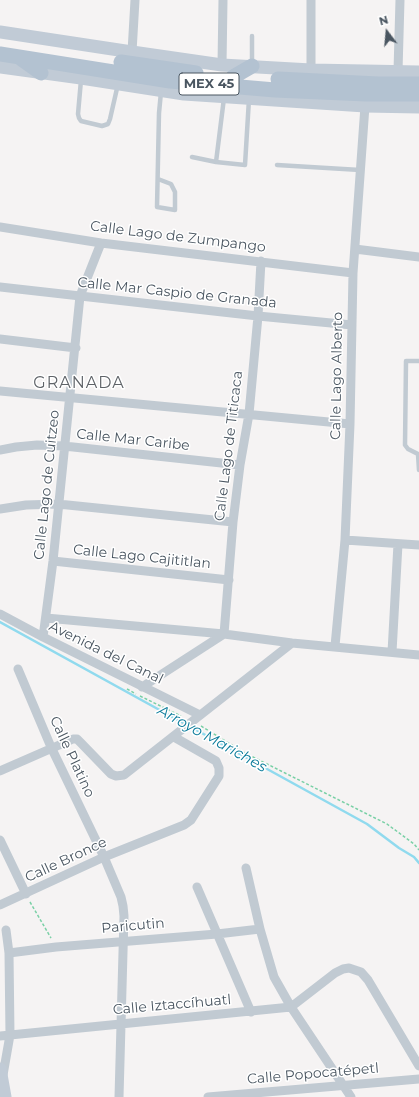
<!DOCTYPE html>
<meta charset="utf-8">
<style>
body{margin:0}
#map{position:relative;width:419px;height:1097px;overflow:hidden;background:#f5f3f3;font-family:Montserrat,sans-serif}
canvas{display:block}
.north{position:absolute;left:367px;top:12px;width:40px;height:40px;-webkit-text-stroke:3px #fff;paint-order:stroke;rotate:344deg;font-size:11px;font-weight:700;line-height:16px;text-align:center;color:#4a5661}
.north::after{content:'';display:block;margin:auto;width:14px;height:18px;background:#4a5661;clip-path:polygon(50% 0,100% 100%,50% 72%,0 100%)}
</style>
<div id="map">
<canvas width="419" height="1097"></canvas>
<div class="north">N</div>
</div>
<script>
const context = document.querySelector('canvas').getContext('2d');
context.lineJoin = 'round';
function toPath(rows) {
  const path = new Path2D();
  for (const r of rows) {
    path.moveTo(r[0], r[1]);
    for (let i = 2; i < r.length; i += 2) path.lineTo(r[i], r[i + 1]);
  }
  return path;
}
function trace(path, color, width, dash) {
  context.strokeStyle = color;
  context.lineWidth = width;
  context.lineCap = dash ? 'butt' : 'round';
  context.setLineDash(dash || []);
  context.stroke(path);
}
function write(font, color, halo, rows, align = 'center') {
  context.font = font + ' Montserrat,sans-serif';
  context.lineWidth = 3;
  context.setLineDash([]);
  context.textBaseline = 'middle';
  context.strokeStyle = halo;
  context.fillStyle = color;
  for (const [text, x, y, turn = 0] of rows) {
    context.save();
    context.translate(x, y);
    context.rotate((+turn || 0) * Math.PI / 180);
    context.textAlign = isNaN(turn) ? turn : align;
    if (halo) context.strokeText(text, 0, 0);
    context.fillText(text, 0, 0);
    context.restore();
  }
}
const stream = toPath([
 [0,622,185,724],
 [189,726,367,824,399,848,414,857,419,863]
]);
const path = toPath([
 [127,689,136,694],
 [140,696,181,716],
 [201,726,243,752,387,824,414,844,419,850],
 [30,902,51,938]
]);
const lane = toPath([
 [252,64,252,36],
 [81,80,78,114,79,118,81,121,102,126,108,124,110,119,118,84],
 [192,157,216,162,245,165,249,99],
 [216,162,224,98],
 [277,165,360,170],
 [158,179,171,184,175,192,175,210,157,207,159,113,161,92],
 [419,361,406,361,405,445,408,449,418,454,419,470]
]);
const street = toPath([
 [132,52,135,0],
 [222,65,223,0],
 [311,70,311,0],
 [398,71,400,0],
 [0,227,101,243,353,273],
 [355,249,419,257],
 [0,287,258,316,352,325],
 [0,339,76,348],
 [0,391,350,424],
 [0,450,16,447,37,445,64,446,240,465],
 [0,509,26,505,58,504,233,522],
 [345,540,419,545],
 [53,561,229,580],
 [0,614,43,637,200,715],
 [46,618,224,634,292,643,419,655],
 [224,634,233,522,240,465,249,414,258,316,261,261],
 [43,637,53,561,80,296,101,243],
 [335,646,345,540,350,424,353,273,365,106],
 [392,652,398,544],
 [18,669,51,747,104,857,121,897,123,906,124,916,119,1097],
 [142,687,224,634],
 [0,771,73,739,77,739,81,743,111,774,116,776,124,775,292,643],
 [0,840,26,894],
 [246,868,260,929,274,977,291,1007,351,1097],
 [197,887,251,1012],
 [0,905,104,857,184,825,191,820,219,776,219,768,216,761,174,737],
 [9,953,56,947,217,934,260,929],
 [0,1036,291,1007,335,973,343,969,349,968,361,972,368,980,419,1066],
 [3,1075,10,1035,9,953,6,930],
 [208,1097,419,1079]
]);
const secondary = toPath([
 [0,32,132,52,222,65,311,70,419,72],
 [0,67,81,78,184,94,365,106,419,107],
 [0,1069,5,1097]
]);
const primary = toPath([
 [0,54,170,81,275,90,366,94,419,94],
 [20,58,41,73],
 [121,62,196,73],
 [233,77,252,66],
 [278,79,378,84,419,84]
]);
const shields = [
 [209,84,60]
];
const shieldNames = [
 ["MEX 45",209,84]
];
const streetNames = [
 ["Calle Lago de Zumpango",178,237,7],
 ["Calle Mar Caspio de Granada",177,293,6],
 ["Calle Lago Alberto",337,376,-89],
 ["Calle Mar Caribe",133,440,6],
 ["Calle Lago de Titicaca",229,446,-83],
 ["Calle Lago de Cuitzeo",47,485,-84],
 ["Calle Lago Cajititlan",142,557,6],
 ["Avenida del Canal",106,653,26],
 ["Calle Platino",72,757,65],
 ["Calle Bronce",66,860,-25],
 ["Paricutin",133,926,-5],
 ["Calle Iztaccíhuatl",172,1005,-5],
 ["Calle Popocatépetl",313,1074,-5]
];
const waterNames = [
 ["Arroyo Mariches",212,739,29]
];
const quarterNames = [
 ["GRANADA",79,383]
];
trace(stream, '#90daee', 2.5);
trace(path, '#7ad0a6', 1.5, [3, 2]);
trace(lane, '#c1cad2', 4.5);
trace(street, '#c1cad2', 9);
trace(secondary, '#c1cbd6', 13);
trace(primary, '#b3c2d1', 15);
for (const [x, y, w] of shields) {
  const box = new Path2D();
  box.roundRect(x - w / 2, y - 11, w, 22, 3);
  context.fillStyle = '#fff';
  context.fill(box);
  trace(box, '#4a5661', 1);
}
write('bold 13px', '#4a5661', null, shieldNames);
write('14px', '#4a5661', '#fff', streetNames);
write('italic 15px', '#0c7c9b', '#fff', waterNames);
context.letterSpacing = '1px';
write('16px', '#5f6368', '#fff', quarterNames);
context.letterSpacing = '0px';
</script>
